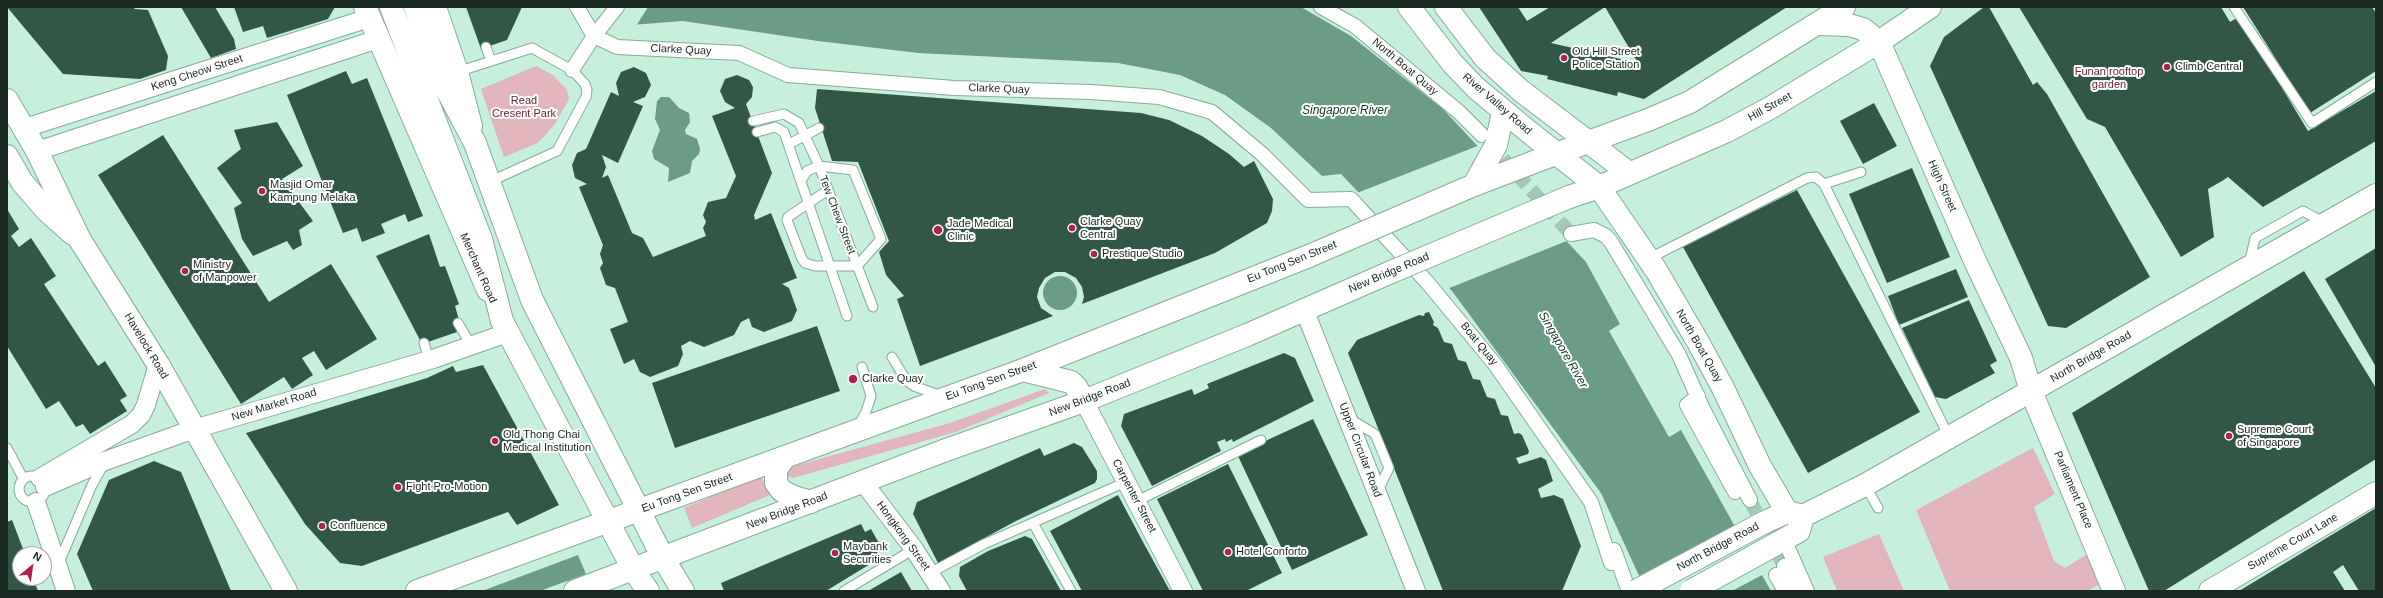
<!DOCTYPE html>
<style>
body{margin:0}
#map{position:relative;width:2383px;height:598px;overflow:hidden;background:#c7f0dc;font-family:Helvetica,sans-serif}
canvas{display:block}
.frame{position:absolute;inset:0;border:8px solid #192821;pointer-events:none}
.north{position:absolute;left:12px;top:546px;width:40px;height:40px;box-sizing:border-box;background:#fff;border:1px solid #a3a9a6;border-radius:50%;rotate:29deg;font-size:11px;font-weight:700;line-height:16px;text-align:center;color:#192821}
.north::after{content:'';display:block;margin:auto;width:14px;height:18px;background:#b12050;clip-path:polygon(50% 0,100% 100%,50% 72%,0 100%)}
</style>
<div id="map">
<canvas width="2383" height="598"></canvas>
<div class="frame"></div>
<div class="north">N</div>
</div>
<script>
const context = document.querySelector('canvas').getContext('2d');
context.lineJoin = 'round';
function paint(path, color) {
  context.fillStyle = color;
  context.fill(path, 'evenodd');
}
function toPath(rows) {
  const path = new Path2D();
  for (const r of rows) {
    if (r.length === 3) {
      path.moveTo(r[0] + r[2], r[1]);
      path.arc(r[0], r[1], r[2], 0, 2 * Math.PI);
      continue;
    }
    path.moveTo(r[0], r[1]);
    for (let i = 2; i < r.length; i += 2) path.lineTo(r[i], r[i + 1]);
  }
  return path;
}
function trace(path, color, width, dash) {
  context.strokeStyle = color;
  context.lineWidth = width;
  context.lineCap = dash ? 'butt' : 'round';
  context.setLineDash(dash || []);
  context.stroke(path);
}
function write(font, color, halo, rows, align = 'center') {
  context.font = font + ' Helvetica,sans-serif';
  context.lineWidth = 4;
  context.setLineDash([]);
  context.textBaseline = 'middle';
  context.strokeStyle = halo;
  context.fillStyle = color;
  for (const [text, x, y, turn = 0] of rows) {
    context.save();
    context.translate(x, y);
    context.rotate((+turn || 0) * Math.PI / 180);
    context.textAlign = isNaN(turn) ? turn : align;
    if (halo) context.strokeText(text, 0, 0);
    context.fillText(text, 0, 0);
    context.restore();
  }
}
const green = toPath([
 [536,66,553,75,567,90,569,99,555,124,538,143,504,157,481,89],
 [1045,389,1049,393,956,432,793,478,787,476,785,470,790,467,950,423],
 [2033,448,2055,494,2034,507,2054,561,2065,568,2087,554,2101,583,2088,591,1950,591,1916,510],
 [761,476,770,495,692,528,684,508],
 [1879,534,1904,591,1837,591,1823,557]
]);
const water = toPath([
 [612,7,1301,7,1351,36,1443,109,1586,262,1620,324,1609,331,1669,437,1681,430,1771,591,1646,591,1601,493,1452,291,1341,174,1322,176,1271,128,1225,95,1180,75,1118,63,918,53,818,41,683,21,631,25],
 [661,97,669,97,679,108,689,113,690,122,685,130,686,134,697,139,700,149,699,154,692,161,690,173,668,182,669,168,654,159,652,151,660,130,655,119,657,101],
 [1060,293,17],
 [578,555,586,574,540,591,482,591]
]);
const pier = toPath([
 [610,7,648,7,636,26,631,27],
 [1480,145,1569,240,1447,289,1357,193],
 [1736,525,1764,574,1732,591,1644,591,1637,577]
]);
const building = toPath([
 [7,7,133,7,135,9,148,10,168,56,166,70,140,79,63,74],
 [181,7,215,7,234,39,236,49,211,58],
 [234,7,335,7,328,19,267,38,263,26,243,32],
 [466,7,522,7,507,40,481,49],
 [1479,7,1518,7,1527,21,1550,7,1787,7,1644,99,1618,92,1617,96,1547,79,1548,76,1521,71],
 [1605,7,1638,63,1551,43],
 [1984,7,1989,7,2033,85,2037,82,2047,94,2150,277,2066,328,2048,326,1930,66,1944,37],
 [2019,7,2221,7,2230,22,2235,19,2243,23,2308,131,2376,91,2376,141,2263,207,2228,177,2222,181,2208,189,2214,237,2181,257,2105,127,2087,119],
 [2243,7,2372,7,2376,13,2376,71,2310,113],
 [634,67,646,73,651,85,645,97,633,102,643,106,618,163,602,155,606,167,602,178,608,175,632,233,643,238,653,257,706,236,703,228,706,222,703,215,708,202,726,198,736,176,712,116,735,108,725,102,720,91,725,79,737,75,749,80,753,87,752,97,746,104,772,173,754,215,755,220,771,213,797,278,782,284,789,288,797,310,792,321,764,332,752,327,749,318,741,322,734,335,704,347,690,341,681,346,683,354,678,366,650,377,640,372,634,359,624,364,610,329,628,322,615,288,606,285,600,268,603,263,600,254,603,245,579,187,587,184,575,178,572,165,577,153,586,149,611,92,619,96,616,83,621,72],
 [346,71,352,84,367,78,423,216,408,222,405,214,381,224,385,233,362,242,357,228,343,233,287,95],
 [817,89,1141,113,1169,120,1202,136,1229,154,1244,167,1254,161,1273,199,1272,211,1267,223,1215,253,1082,304,1084,297,1082,287,1076,278,1065,272,1055,272,1045,278,1039,288,1037,297,1041,308,1053,316,920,366,897,299,904,296,886,275,879,252,889,241,858,162,832,161,815,108],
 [1874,103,1897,146,1863,164,1840,121],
 [277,122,303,166,282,179,313,221,299,230,302,245,293,250,287,241,253,256,242,239,234,208,242,203,217,168,241,149,234,130],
 [163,135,269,302,331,264,377,339,326,370,314,351,302,358,313,375,292,389,284,377,241,404,98,175],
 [1912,168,1950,257,1887,283,1849,194],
 [1797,190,1920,412,1808,473,1683,247],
 [7,209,19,229,11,236,19,247,31,238,56,276,44,284,98,366,105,361,127,396,120,400,127,411,90,434,83,424,76,427,59,401,46,409,7,346],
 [429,234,440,267,445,266,459,304,455,306,460,323,460,331,422,344,376,256],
 [2376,248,2376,367,2325,279],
 [1956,269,1968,297,1899,325,1888,296],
 [2304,271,2376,388,2376,459,2164,591,2149,591,2072,413],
 [1969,300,1997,361,1990,365,1995,373,1946,399,1935,397,1902,328],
 [1429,312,1434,322,1433,325,1438,328,1444,342,1452,344,1458,360,1466,362,1473,379,1480,380,1487,397,1495,399,1501,415,1508,416,1514,434,1519,433,1522,435,1529,451,1528,454,1516,458,1519,464,1541,457,1546,460,1553,481,1538,489,1541,498,1554,495,1563,499,1581,546,1562,591,1443,591,1348,353,1357,340,1419,315,1424,316,1425,313],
 [817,326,840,391,675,448,652,383],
 [1284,353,1295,358,1314,401,1233,442,1232,439,1226,442,1225,439,1217,442,1221,451,1152,486,1121,426,1124,414,1192,389,1194,395,1209,388,1207,384],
 [483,365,559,505,517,525,508,512,362,566,340,563,305,524,246,433,427,378,453,366,456,372],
 [1313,419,1368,535,1292,570,1237,454],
 [1074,443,1082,447,1097,471,1097,479,1095,483,1016,521,938,563,913,514,917,502,1040,448,1044,456],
 [154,461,181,472,231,591,93,591,77,554,109,480],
 [1228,464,1282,573,1246,591,1203,591,1157,499],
 [1118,495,1143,542,1170,591,1082,591,1050,531],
 [2376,508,2376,591,2359,591,2343,565,2333,572,2345,591,2239,591],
 [12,520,25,554,20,554,20,578,33,578,38,591,7,591,7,522],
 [861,524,865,532,871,529,880,545,875,548,880,558,826,591,724,591,721,583],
 [1025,536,1032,539,1061,591,967,591,959,576,960,567,988,551],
 [901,572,912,591,868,591]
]);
const pedestrianTunnel = toPath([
 [1489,143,1571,234],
 [1750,500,1784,566]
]);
const service = toPath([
 [2234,7,2312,123,2376,82],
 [486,47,491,61],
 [457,72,532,48,572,70,585,84,587,90,586,97,557,151,489,182],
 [753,121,784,114,799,123,819,166,873,307],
 [757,132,775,127,784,132,847,316],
 [789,144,819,128],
 [801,181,807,171,819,166,853,170,881,239,857,266,815,266,805,263,802,259,787,220,788,217,828,190],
 [1824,184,1861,172],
 [1648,259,1807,178,1816,177,1824,184,1949,437],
 [2249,265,2255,238,2303,211,2325,223],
 [458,323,471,345],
 [424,343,429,359],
 [892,357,906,380,914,386,941,396],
 [1350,419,1375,434,1389,468,1377,492],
 [858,426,866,412,871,396,862,367],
 [7,448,23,478],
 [32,489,13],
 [1865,485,1878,508],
 [1137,501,1261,440],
 [1033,523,1071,591],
 [58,565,92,485,104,464],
 [930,573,984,544,1126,482],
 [844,591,914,549]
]);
const pedestrian = toPath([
 [577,7,594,36],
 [1321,7,1355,26,1459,112,1482,135],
 [594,36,617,47,739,53,788,75,954,88,1091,92,1159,97,1212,112,1262,154,1308,200,1351,199,1427,282,1494,363,1591,502,1611,563],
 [572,70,594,36,617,7],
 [1571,234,1594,230,1606,236,1611,242,1679,355,1703,409,1750,500],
 [1698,396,1687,405,1735,492],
 [1784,539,1807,591],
 [1614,550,1627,586],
 [1784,566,1798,591],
 [1776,575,1785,591]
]);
const minor = toPath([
 [25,128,369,18],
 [37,151,378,39],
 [1304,309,1416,591],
 [1084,401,1183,591],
 [40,478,132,424,141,415,146,405,158,364],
 [863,482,914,549,941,591],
 [45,487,105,461,194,429,433,359,507,333],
 [36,502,66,591]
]);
const tertiary = toPath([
 [365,7,488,290],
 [435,7,457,72,471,126],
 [1818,24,1849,25,1863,29,1879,42,1975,261,2021,358,2031,391,2114,591],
 [1599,187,1656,270,1698,342,1723,388,1760,466,1787,512],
 [663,558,683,591],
 [633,569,648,591],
 [2210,591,2376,493]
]);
const secondary = toPath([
 [475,143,532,300,663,558],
 [502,321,633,569],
 [1763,523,1787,512,1803,516,1865,485,2376,195],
 [1776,544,1799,531,1803,516]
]);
const primary = toPath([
 [1409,7,1453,64,1476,88,1529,132,1599,187],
 [1446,7,1485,58,1520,90,1629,173],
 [7,100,37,151,80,240,158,364,286,591],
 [1496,145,1503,112],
 [7,156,22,182,46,210,73,234],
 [1534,162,1648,120,1690,102,1844,7],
 [1569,197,1599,187,1727,131,1770,108,1879,42,1930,7],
 [1023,370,1071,382,1076,387,1084,401],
 [784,458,776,470,776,483,782,491,794,497,811,502],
 [417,591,1023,370,1309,256],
 [575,591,946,450,1084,401,1247,335,1391,272]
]);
const motorway = toPath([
 [391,7,481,239,502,321],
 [415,7,441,79,475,143]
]);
const secondaryBridge = toPath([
 [1636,591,1763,523],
 [1691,591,1776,544]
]);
const primaryBridge = toPath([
 [1474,185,1496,145],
 [1309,256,1474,185,1534,162],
 [1391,272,1569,197]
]);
const markers = [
 [1564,58,4,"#b12050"],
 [2167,67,4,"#b12050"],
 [262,191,4,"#b12050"],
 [1072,228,4,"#b12050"],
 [938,230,5,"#b12050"],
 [1094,254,4,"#b12050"],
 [185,271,4,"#b12050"],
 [853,379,5,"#b12050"],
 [2229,436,4,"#b12050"],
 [495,441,4,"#b12050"],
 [398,487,4,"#b12050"],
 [322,526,4,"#b12050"],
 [1228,552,4,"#b12050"],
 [835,553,4,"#b12050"]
];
const streetNames = [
 ["Clarke Quay",681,50,3],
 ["North Boat Quay",1405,67,40],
 ["Keng Cheow Street",197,73,-18],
 ["Clarke Quay",999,89,2],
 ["River Valley Road",1497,104,41],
 ["Hill Street",1770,107,-29],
 ["High Street",1942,186,66],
 ["Tew Chew Street",837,215,69],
 ["Eu Tong Sen Street",1292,262,-22],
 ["Merchant Road",478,268,66],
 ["New Bridge Road",1389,273,-23],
 ["Boat Quay",1479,344,51],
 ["Havelock Road",146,346,59],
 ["North Boat Quay",1699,346,60],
 ["North Bridge Road",2091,357,-30],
 ["Eu Tong Sen Street",991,381,-20],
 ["New Bridge Road",1090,398,-21],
 ["New Market Road",274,405,-17],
 ["Upper Circular Road",1360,450,69],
 ["Parliament Place",2073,490,67],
 ["Eu Tong Sen Street",687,493,-20],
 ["Carpenter Street",1134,496,62],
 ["New Bridge Road",787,511,-21],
 ["Hongkong Street",903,536,54],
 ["Supreme Court Lane",2293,542,-30],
 ["North Bridge Road",1718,547,-28]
];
const poiNames = [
 ["Old Hill Street",1572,52],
 ["Police Station",1572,65],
 ["Climb Central",2175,67],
 ["Masjid Omar",270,185],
 ["Kampung Melaka",270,198],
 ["Clarke Quay",1080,222],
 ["Central",1080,235],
 ["Jade Medical",947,224],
 ["Clinic",947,237],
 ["Prestique Studio",1102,254],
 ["Ministry",193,265],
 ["of Manpower",193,278],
 ["Clarke Quay",862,379],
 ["Supreme Court",2237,430],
 ["of Singapore",2237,443],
 ["Old Thong Chai",503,435],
 ["Medical Institution",503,448],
 ["Fight Pro-Motion",406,487],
 ["Confluence",330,526],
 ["Maybank",843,547],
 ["Securities",843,560],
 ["Hotel Conforto",1236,552]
];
const parkNames = [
 ["Funan rooftop",2109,72],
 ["garden",2109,85],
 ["Read",524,101],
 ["Cresent Park",524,114]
];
const waterNames = [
 ["Singapore River",1345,111],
 ["Singapore River",1563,350,60]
];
paint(green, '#e1b5bb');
paint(water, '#6b9d86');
paint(pier, '#c7f0dc');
paint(building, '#335747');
trace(pedestrianTunnel, '#a4c8b7', 14, [14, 7]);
trace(service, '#85ac9a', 11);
trace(pedestrian, '#85ac9a', 16);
trace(minor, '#85ac9a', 20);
trace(tertiary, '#85ac9a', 24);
trace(secondary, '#85ac9a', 24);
trace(primary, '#85ac9a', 24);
trace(motorway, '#85ac9a', 24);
trace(service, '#fff', 9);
trace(pedestrian, '#fff', 14);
trace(minor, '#fff', 18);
trace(tertiary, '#fff', 22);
trace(secondary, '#fff', 22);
trace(primary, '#fff', 22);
trace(motorway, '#fff', 22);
trace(secondaryBridge, '#85ac9a', 24, []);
trace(primaryBridge, '#85ac9a', 24, []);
trace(secondaryBridge, '#fff', 22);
trace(primaryBridge, '#fff', 22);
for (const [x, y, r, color] of markers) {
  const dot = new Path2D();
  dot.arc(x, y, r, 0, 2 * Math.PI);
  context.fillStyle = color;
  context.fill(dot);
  trace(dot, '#fff', 1.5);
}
write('11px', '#192821', '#fff', streetNames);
write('11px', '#192821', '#fff', poiNames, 'left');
write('11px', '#672736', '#fff', parkNames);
write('italic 12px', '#0f3a2a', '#fff', waterNames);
</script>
